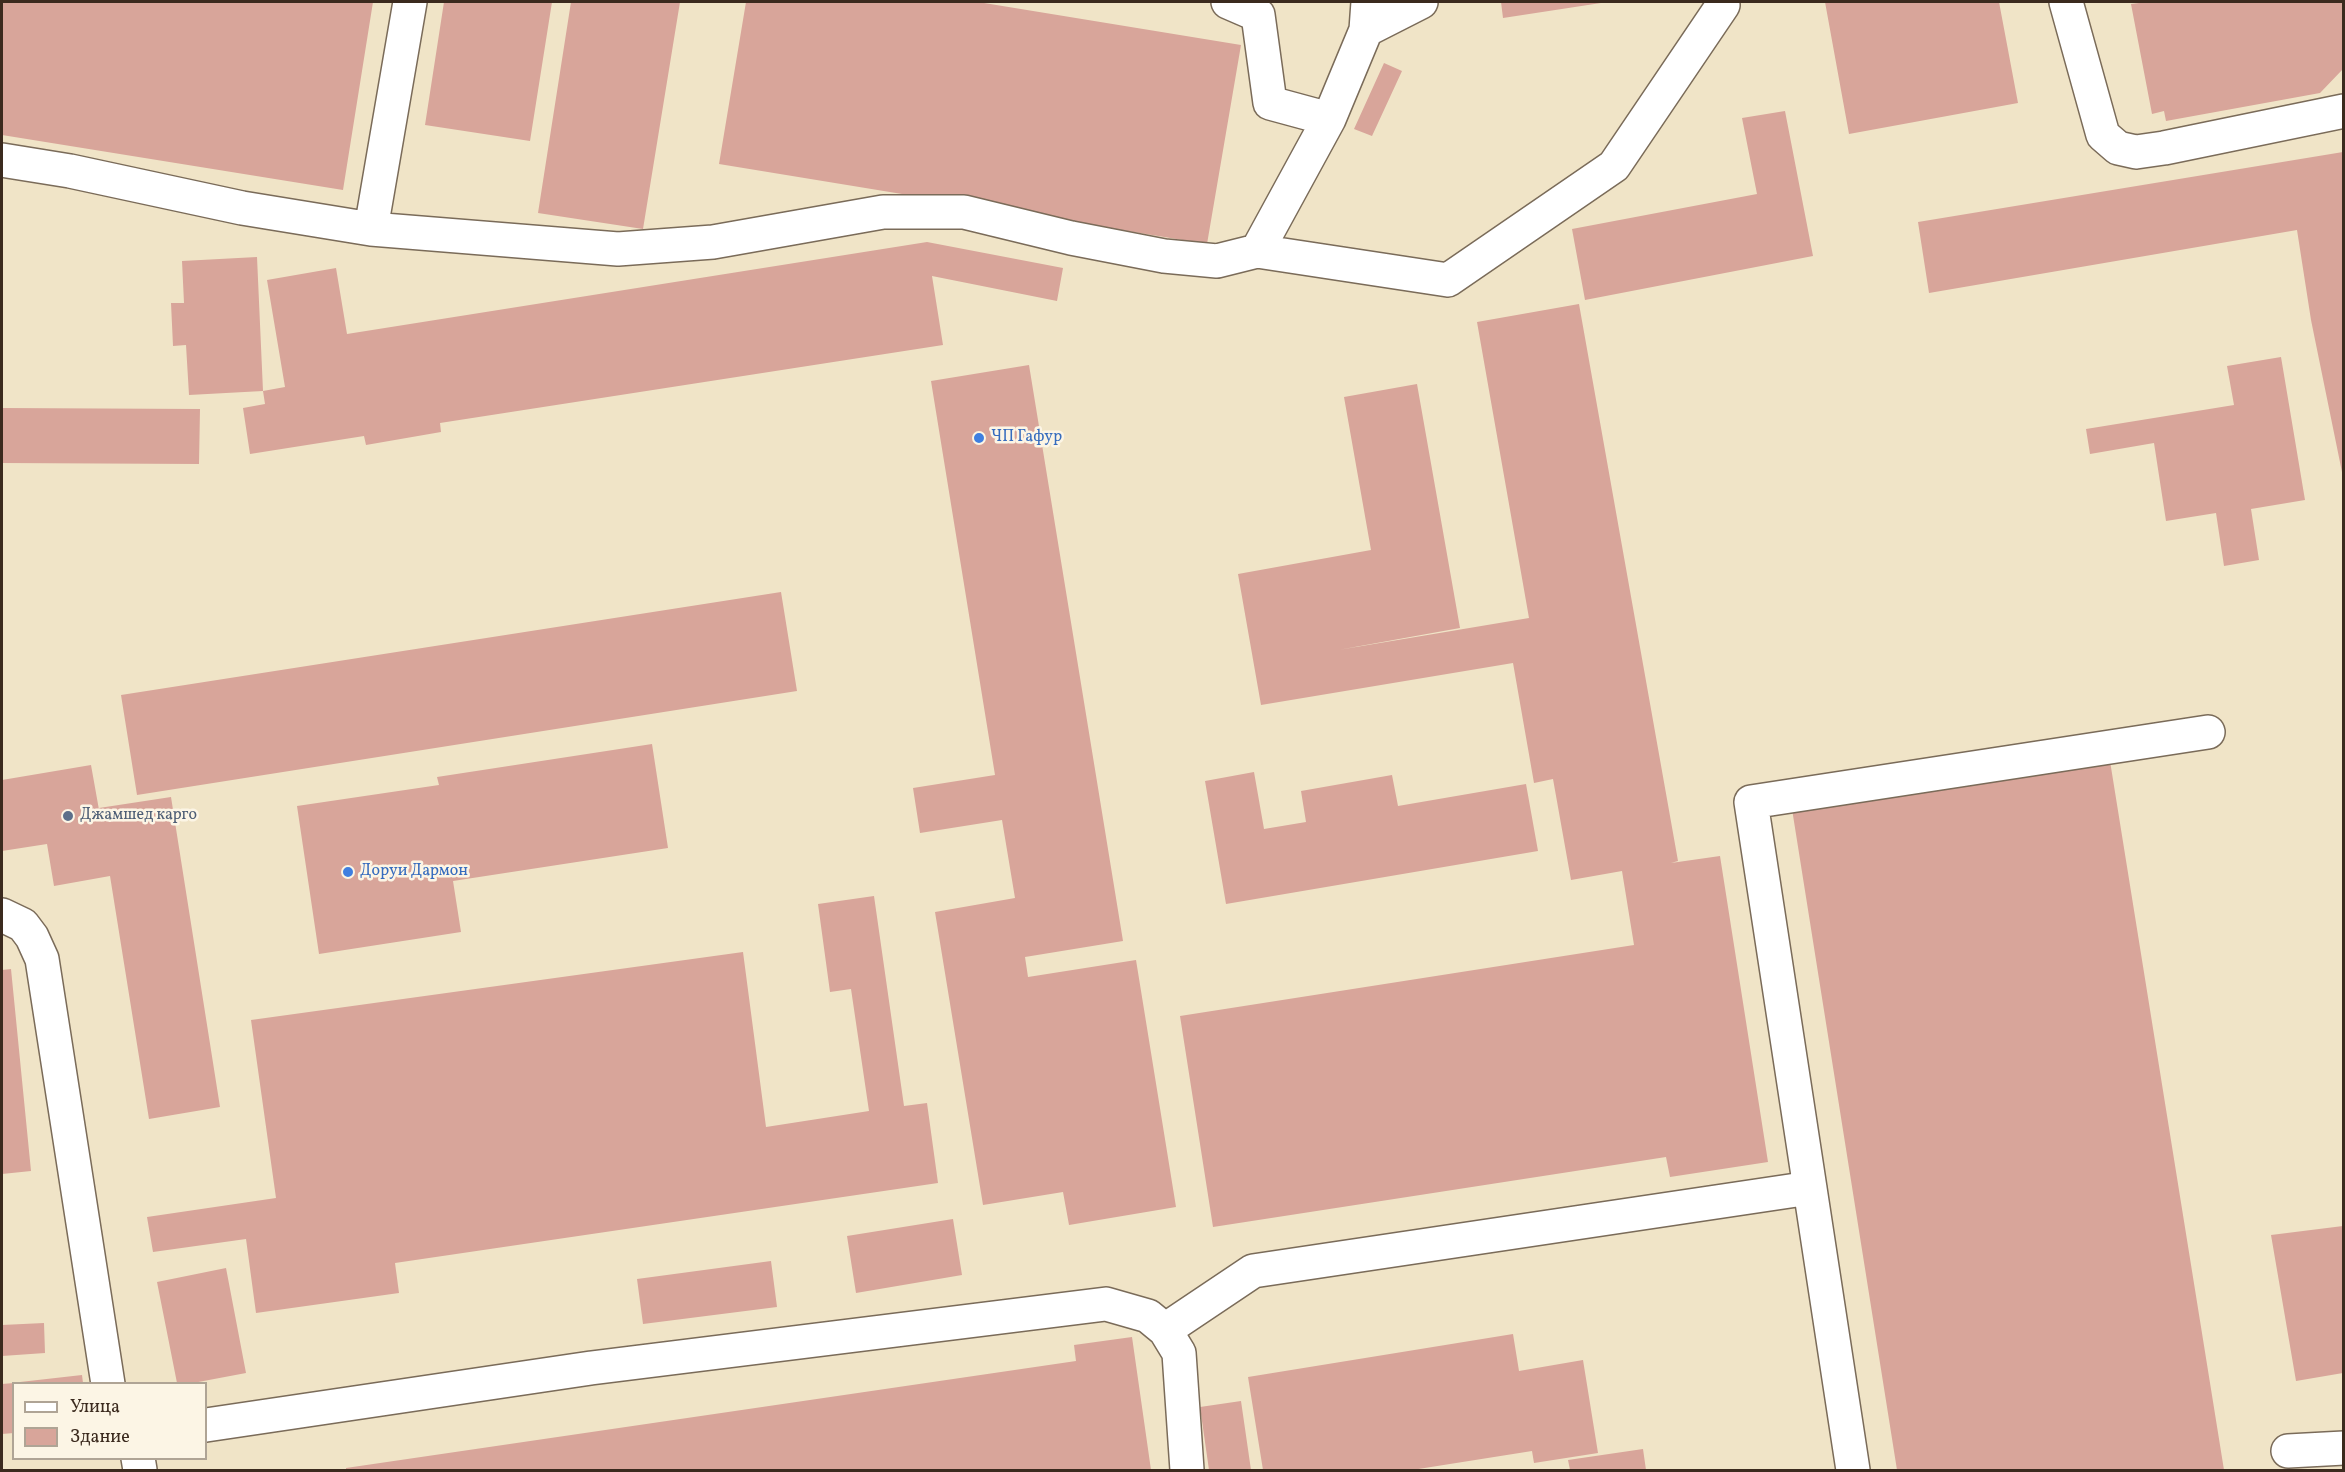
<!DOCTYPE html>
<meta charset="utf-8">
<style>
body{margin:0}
#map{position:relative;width:2345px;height:1472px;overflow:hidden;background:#f0e4c7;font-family:Vollkorn,serif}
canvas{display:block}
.frame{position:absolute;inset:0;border:3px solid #3b2a1e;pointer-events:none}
.legend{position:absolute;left:12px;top:1382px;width:195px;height:78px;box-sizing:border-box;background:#fcf5e5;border:2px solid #afa495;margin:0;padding:8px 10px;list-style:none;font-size:18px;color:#3b2a1e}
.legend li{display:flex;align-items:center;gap:12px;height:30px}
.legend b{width:30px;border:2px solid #afa495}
</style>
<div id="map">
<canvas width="2345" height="1472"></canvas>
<div class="frame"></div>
<ul class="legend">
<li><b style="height:8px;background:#fff"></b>Улица</li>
<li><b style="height:16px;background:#d8a59a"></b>Здание</li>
</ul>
</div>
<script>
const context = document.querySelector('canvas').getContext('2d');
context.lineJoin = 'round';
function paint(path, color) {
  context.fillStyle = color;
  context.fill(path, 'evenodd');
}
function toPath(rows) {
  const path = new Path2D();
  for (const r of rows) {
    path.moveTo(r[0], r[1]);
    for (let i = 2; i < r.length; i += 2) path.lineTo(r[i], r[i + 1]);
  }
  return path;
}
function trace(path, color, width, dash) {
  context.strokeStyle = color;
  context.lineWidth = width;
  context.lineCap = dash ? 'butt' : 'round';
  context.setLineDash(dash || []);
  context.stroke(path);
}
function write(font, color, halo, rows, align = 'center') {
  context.font = font + ' Vollkorn,serif';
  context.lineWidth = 5;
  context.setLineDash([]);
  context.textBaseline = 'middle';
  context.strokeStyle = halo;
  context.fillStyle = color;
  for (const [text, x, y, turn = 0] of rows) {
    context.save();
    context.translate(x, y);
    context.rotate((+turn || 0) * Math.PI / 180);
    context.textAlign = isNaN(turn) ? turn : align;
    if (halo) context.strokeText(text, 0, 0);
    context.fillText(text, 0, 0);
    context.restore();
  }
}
const building = toPath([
 [2,2,373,2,343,190,2,135],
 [444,2,552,2,530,141,425,125],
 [571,2,680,2,643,229,538,213],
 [746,2,978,2,1241,45,1207,244,719,164],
 [1501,2,1600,2,1601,3,1503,18],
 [1825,2,1999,2,2018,103,1849,134],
 [2147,2,2343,2,2343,69,2320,93,2166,121,2164,111,2152,114,2131,4],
 [1384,63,1402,71,1372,136,1354,129],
 [1785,111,1813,256,1585,300,1572,229,1757,194,1742,118],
 [2343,152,2343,477,2311,320,2297,230,1929,293,1918,222],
 [927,242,1063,268,1057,301,932,276,943,345,440,423,441,432,366,445,364,436,250,454,243,408,265,404,263,391,189,395,186,345,173,346,171,303,184,303,182,261,257,257,263,391,285,387,267,280,336,268,347,334],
 [1579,304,1678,861,1671,863,1720,856,1768,1162,1670,1177,1666,1157,1213,1227,1180,1016,1634,945,1622,871,1571,880,1553,779,1534,783,1513,663,1261,705,1238,574,1371,550,1344,397,1417,384,1460,628,1338,650,1529,618,1477,322],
 [2281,357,2305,500,2251,509,2259,560,2224,566,2216,513,2166,521,2154,443,2090,454,2086,429,2234,405,2227,366],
 [1029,365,1123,941,1025,957,1028,977,1136,960,1176,1207,1069,1225,1063,1192,983,1205,935,912,1015,898,1002,820,920,833,913,788,995,775,931,381],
 [2,408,200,409,199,464,2,463],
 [781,592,797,691,137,795,121,695],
 [652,744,668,848,453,881,461,932,319,954,297,806,439,785,437,777],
 [2110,761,2224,1470,1897,1470,1792,809],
 [91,765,101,821,99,808,171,797,220,1107,149,1119,110,876,54,886,47,844,2,851,2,780],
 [1254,772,1264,829,1306,822,1301,791,1392,775,1398,806,1526,784,1538,851,1226,904,1205,781],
 [874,896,904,1106,927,1103,938,1183,395,1263,399,1293,256,1313,246,1239,153,1252,147,1217,276,1198,251,1020,743,952,766,1127,869,1111,851,989,830,992,818,904],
 [11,969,31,1171,2,1174,2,970],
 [953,1219,962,1275,856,1293,847,1236],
 [2343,1226,2343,1373,2296,1381,2271,1235],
 [771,1261,777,1307,643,1324,637,1279],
 [226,1268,246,1373,193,1383,177,1383,157,1282],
 [44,1323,45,1353,2,1356,2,1325],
 [1513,1334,1519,1371,1583,1360,1598,1453,1534,1463,1532,1451,1412,1470,1263,1470,1248,1377],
 [1132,1337,1151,1470,346,1470,346,1468,1076,1361,1074,1345],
 [82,1375,83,1383,20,1383,20,1382],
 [14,1383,14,1433,2,1434,2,1384],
 [1241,1401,1251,1470,1209,1470,1200,1407],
 [1643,1449,1646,1470,1570,1470,1568,1460]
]);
const minor = toPath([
 [1228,2,1258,15,1270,103,1329,119],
 [2066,2,2103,135,2118,148,2136,152,2164,148,2344,111],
 [1366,30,1421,2],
 [2,160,70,171,242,208,371,229,618,249,713,242,883,212,964,212,1071,238,1164,256,1217,261,1257,251,1329,119,1366,30,1368,2],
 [371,229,410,2],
 [1257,251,1448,280,1614,166,1723,5],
 [2,915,23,925,32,937,42,959,108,1384],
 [1165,1330,1253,1271,1810,1188],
 [206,1425,591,1368,1106,1304,1148,1316,1165,1330,1179,1353,1187,1470],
 [2288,1451,2344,1448],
 [138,1458,140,1470],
 [1853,1470,1751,802,2208,732]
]);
const markers = [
 [979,438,6,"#3f7fe0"],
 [68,816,6,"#5c6f8a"],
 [348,872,6,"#3f7fe0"]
];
const shopNames = [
 ["ЧП Гафур",991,438],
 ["Доруи Дармон",360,872]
];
const serviceNames = [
 ["Джамшед карго",80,816]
];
paint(building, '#d8a59a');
trace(minor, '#7a6b59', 36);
trace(minor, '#fff', 33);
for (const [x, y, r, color] of markers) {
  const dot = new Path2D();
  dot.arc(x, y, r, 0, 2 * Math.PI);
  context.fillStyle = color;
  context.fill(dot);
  trace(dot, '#fcf5e5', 2);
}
write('16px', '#366cbe', '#fcf5e5', shopNames, 'left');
write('16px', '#4e5e75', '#fcf5e5', serviceNames, 'left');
</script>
